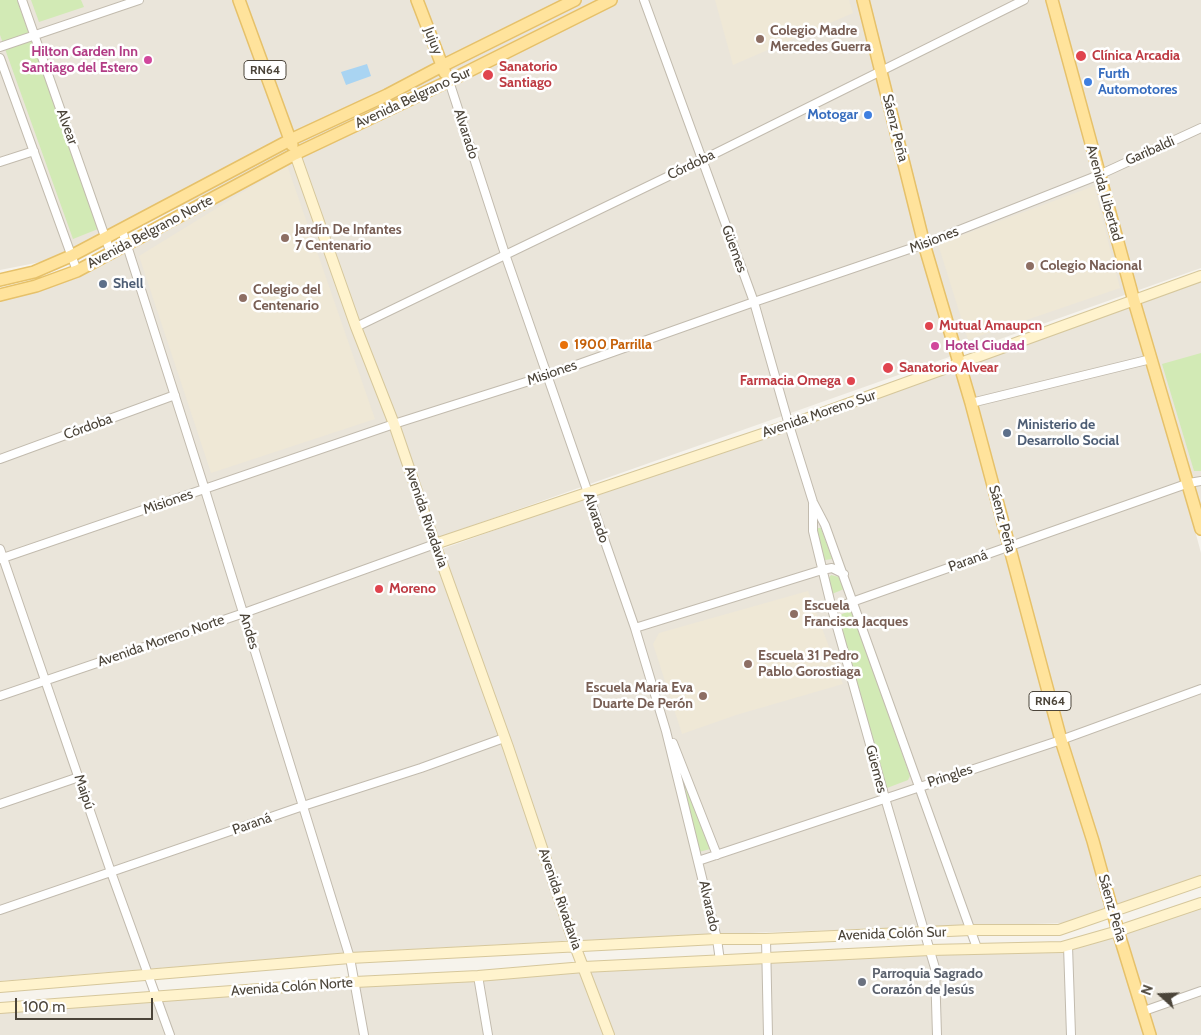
<!DOCTYPE html>
<meta charset="utf-8">
<style>
body{margin:0}
#map{position:relative;width:1201px;height:1035px;overflow:hidden;background:#f6f3ec;font-family:Cabin,sans-serif}
canvas{display:block}
.north{position:absolute;left:1136px;top:970px;width:50px;height:50px;-webkit-text-stroke:4px #fff;paint-order:stroke;rotate:290deg;font-size:14px;font-weight:700;line-height:20px;text-align:center;color:#4b4439}
.north::after{content:'';display:block;margin:auto;width:18px;height:22px;background:#4b4439;clip-path:polygon(50% 0,100% 100%,50% 72%,0 100%)}
.scale{position:absolute;left:15px;top:998px;width:138px;height:22px;box-sizing:border-box;border:2px solid #4b4439;border-top:0;padding-left:6px;font-size:15px;line-height:18px;white-space:nowrap;color:#4b4439;-webkit-text-stroke:4px #fff;paint-order:stroke}
</style>
<div id="map">
<canvas width="1201" height="1035"></canvas>
<div class="north">N</div>
<div class="scale">100 m</div>
</div>
<script>
const context = document.querySelector('canvas').getContext('2d');
context.lineJoin = 'round';
function paint(path, color) {
  context.fillStyle = color;
  context.fill(path, 'evenodd');
}
function toPath(rows) {
  const path = new Path2D();
  for (const r of rows) {
    path.moveTo(r[0], r[1]);
    for (let i = 2; i < r.length; i += 2) path.lineTo(r[i], r[i + 1]);
  }
  return path;
}
function trace(path, color, width, dash) {
  context.strokeStyle = color;
  context.lineWidth = width;
  context.lineCap = dash ? 'butt' : 'round';
  context.setLineDash(dash || []);
  context.stroke(path);
}
function write(font, color, halo, rows, align = 'center') {
  context.font = font + ' Cabin,sans-serif';
  context.lineWidth = 5;
  context.setLineDash([]);
  context.textBaseline = 'middle';
  context.strokeStyle = halo;
  context.fillStyle = color;
  for (const [text, x, y, turn = 0] of rows) {
    context.save();
    context.translate(x, y);
    context.rotate((+turn || 0) * Math.PI / 180);
    context.textAlign = isNaN(turn) ? turn : align;
    if (halo) context.strokeText(text, 0, 0);
    context.fillText(text, 0, 0);
    context.restore();
  }
}
const residential = toPath([
 [0,0,240,0,434,552,1201,277,1201,522,1135,305,1201,553,1201,879,1065,923,773,932,565,941,357,952,0,981,0,294,36,286,280,161,71,256,0,270],
 [244,0,1201,0,1201,268,437,538],
 [1201,902,1201,1035,490,1035,481,978,1062,947],
 [476,979,486,1035,0,1035,0,1008]
]);
const education = toPath([
 [715,0,849,0,853,13,733,65],
 [287,165,375,419,211,473,139,256],
 [1094,186,1120,288,968,340,938,244],
 [808,591,843,684,736,715,682,734,653,644,659,633]
]);
const green = toPath([
 [0,0,17,0,98,229,73,239,0,35],
 [31,0,81,0,84,7,39,22],
 [1201,353,1201,471,1194,471,1162,364],
 [818,528,821,528,832,559,825,560,817,530],
 [831,575,839,577,844,589,832,594,828,579],
 [847,612,852,612,910,776,908,780,887,788,884,787,839,618,842,614],
 [681,770,710,849,699,852]
]);
const water = toPath([
 [367,64,371,76,346,85,341,72]
]);
const street = toPath([
 [22,0,111,254],
 [644,0,754,302,789,425,813,502,825,525,977,948],
 [0,47,139,0],
 [0,58,77,271],
 [449,81,505,254,635,628,666,731,717,939,720,961],
 [0,162,34,151],
 [122,230,205,490,350,958,364,1035],
 [356,327,702,160,1024,0],
 [971,403,1151,359],
 [0,459,175,395],
 [813,504,813,531,832,609,885,798,935,968,937,1035],
 [0,549,111,872,170,1035],
 [0,559,394,424,548,375,754,302,924,244,1099,175,1201,128],
 [832,609,1189,483,1201,481],
 [635,628,822,570,832,568,844,574],
 [0,696,244,613,435,544],
 [673,743,717,855],
 [0,804,79,777],
 [698,861,1061,740,1201,689],
 [0,910,303,806,421,768,504,738],
 [766,939,768,1035],
 [1068,946,1071,1035],
 [478,976,488,1035],
 [1144,1011,1201,991]
]);
const secondary = toPath([
 [295,154,356,327,394,424,435,544,508,747,575,946,609,1035],
 [435,544,789,425,1201,276],
 [0,987,350,958,717,939,766,939,971,930,1059,930,1201,881],
 [0,1008,355,982,478,976,584,967,930,950,1062,947,1118,931,1201,903]
]);
const primary = toPath([
 [239,0,292,145],
 [417,0,445,73],
 [863,0,924,244,971,403,1061,740,1093,841,1118,931,1150,1035],
 [1052,0,1134,301,1201,529],
 [0,280,34,272,71,256,290,140,387,95,442,66,575,0],
 [0,295,36,286,77,271,295,154,449,81,611,0]
]);
const markers = [
 [760,39,5,"#8d6e63"],
 [1081,56,6,"#e0444e"],
 [148,60,5,"#d1479c"],
 [488,75,6,"#e0444e"],
 [1088,82,5,"#3f7fe0"],
 [868,115,5,"#3f7fe0"],
 [285,238,5,"#8d6e63"],
 [1030,266,5,"#8d6e63"],
 [103,284,5,"#5c6f8a"],
 [243,298,5,"#8d6e63"],
 [929,326,5,"#e0444e"],
 [564,345,5,"#e8710a"],
 [935,346,5,"#d1479c"],
 [888,368,6,"#e0444e"],
 [851,381,5,"#e0444e"],
 [1007,433,5,"#5c6f8a"],
 [379,589,5,"#e0444e"],
 [794,614,5,"#8d6e63"],
 [748,664,5,"#8d6e63"],
 [703,696,5,"#8d6e63"],
 [862,982,5,"#6b7280"]
];
const shields = [
 [265,70,42],
 [1050,701,42]
];
const shieldNames = [
 ["RN64",265,70],
 ["RN64",1050,701]
];
const educationNames = [
 ["Colegio Madre",770,31],
 ["Mercedes Guerra",770,47],
 ["Jardín De Infantes",295,230],
 ["7 Centenario",295,246],
 ["Colegio Nacional",1040,266],
 ["Colegio del",253,290],
 ["Centenario",253,306],
 ["Escuela",804,606],
 ["Francisca Jacques",804,622],
 ["Escuela 31 Pedro",758,656],
 ["Pablo Gorostiaga",758,672],
 ["Escuela Maria Eva",693,688,"right"],
 ["Duarte De Perón",693,704,"right"]
];
const streetNames = [
 ["Jujuy",433,41,69],
 ["Avenida Belgrano Sur",413,98,-25],
 ["Alvear",67,127,70],
 ["Sáenz Peña",895,128,76],
 ["Alvarado",466,134,72],
 ["Garibaldi",1150,151,-24],
 ["Córdoba",691,165,-26],
 ["Avenida Libertad",1104,193,74],
 ["Avenida Belgrano Norte",150,232,-28],
 ["Misiones",934,240,-21],
 ["Güemes",734,249,70],
 ["Misiones",552,373,-19],
 ["Avenida Moreno Sur",819,414,-19],
 ["Córdoba",88,427,-20],
 ["Misiones",168,502,-19],
 ["Avenida Rivadavia",426,517,71],
 ["Alvarado",596,518,71],
 ["Sáenz Peña",1002,519,75],
 ["Paraná",968,561,-19],
 ["Andes",249,631,73],
 ["Avenida Moreno Norte",161,641,-19],
 ["Güemes",876,769,75],
 ["Pringles",950,776,-18],
 ["Maipú",84,792,71],
 ["Paraná",252,824,-19],
 ["Avenida Rivadavia",560,899,71],
 ["Alvarado",709,906,77],
 ["Sáenz Peña",1112,908,74],
 ["Avenida Colón Sur",892,934,-2],
 ["Avenida Colón Norte",292,987,-4]
];
const hotelNames = [
 ["Hilton Garden Inn",138,52],
 ["Santiago del Estero",138,68],
 ["Hotel Ciudad",945,346,"left"]
];
const healthNames = [
 ["Clínica Arcadia",1092,56],
 ["Sanatorio",499,67],
 ["Santiago",499,83],
 ["Mutual Amaupcn",939,326],
 ["Sanatorio Alvear",899,368],
 ["Farmacia Omega",841,381,"right"],
 ["Moreno",389,589]
];
const shopNames = [
 ["Furth",1098,74],
 ["Automotores",1098,90],
 ["Motogar",858,115,"right"]
];
const serviceNames = [
 ["Shell",113,284],
 ["Ministerio de",1017,425],
 ["Desarrollo Social",1017,441]
];
const foodNames = [
 ["1900 Parrilla",574,345]
];
const worshipNames = [
 ["Parroquia Sagrado",872,974],
 ["Corazón de Jesús",872,990]
];
paint(residential, '#eae5da');
paint(education, '#efe8d6');
paint(green, '#d2eab5');
paint(water, '#a9d4f2');
trace(street, '#c2bbae', 10);
trace(secondary, '#d6c79b', 12);
trace(primary, '#e6c16a', 14);
trace(street, '#fff', 8);
trace(secondary, '#fff3cd', 10);
trace(primary, '#ffe39c', 11);
for (const [x, y, r, color] of markers) {
  const dot = new Path2D();
  dot.arc(x, y, r, 0, 2 * Math.PI);
  context.fillStyle = color;
  context.fill(dot);
  trace(dot, '#fff', 2);
}
for (const [x, y, w] of shields) {
  const box = new Path2D();
  box.roundRect(x - w / 2, y - 9.5, w, 19, 4);
  context.fillStyle = '#fff';
  context.fill(box);
  trace(box, '#4b4439', 1);
}
write('bold 12px', '#4b4439', null, shieldNames);
write('bold 14px', '#785e54', '#fff', educationNames, 'left');
write('14px', '#4b4439', '#fff', streetNames);
write('bold 14px', '#b23c85', '#fff', hotelNames, 'right');
write('bold 14px', '#be3a42', '#fff', healthNames, 'left');
write('bold 14px', '#366cbe', '#fff', shopNames, 'left');
write('bold 14px', '#4e5e75', '#fff', serviceNames, 'left');
write('bold 14px', '#c56008', '#fff', foodNames, 'left');
write('bold 14px', '#5b616d', '#fff', worshipNames, 'left');
</script>
